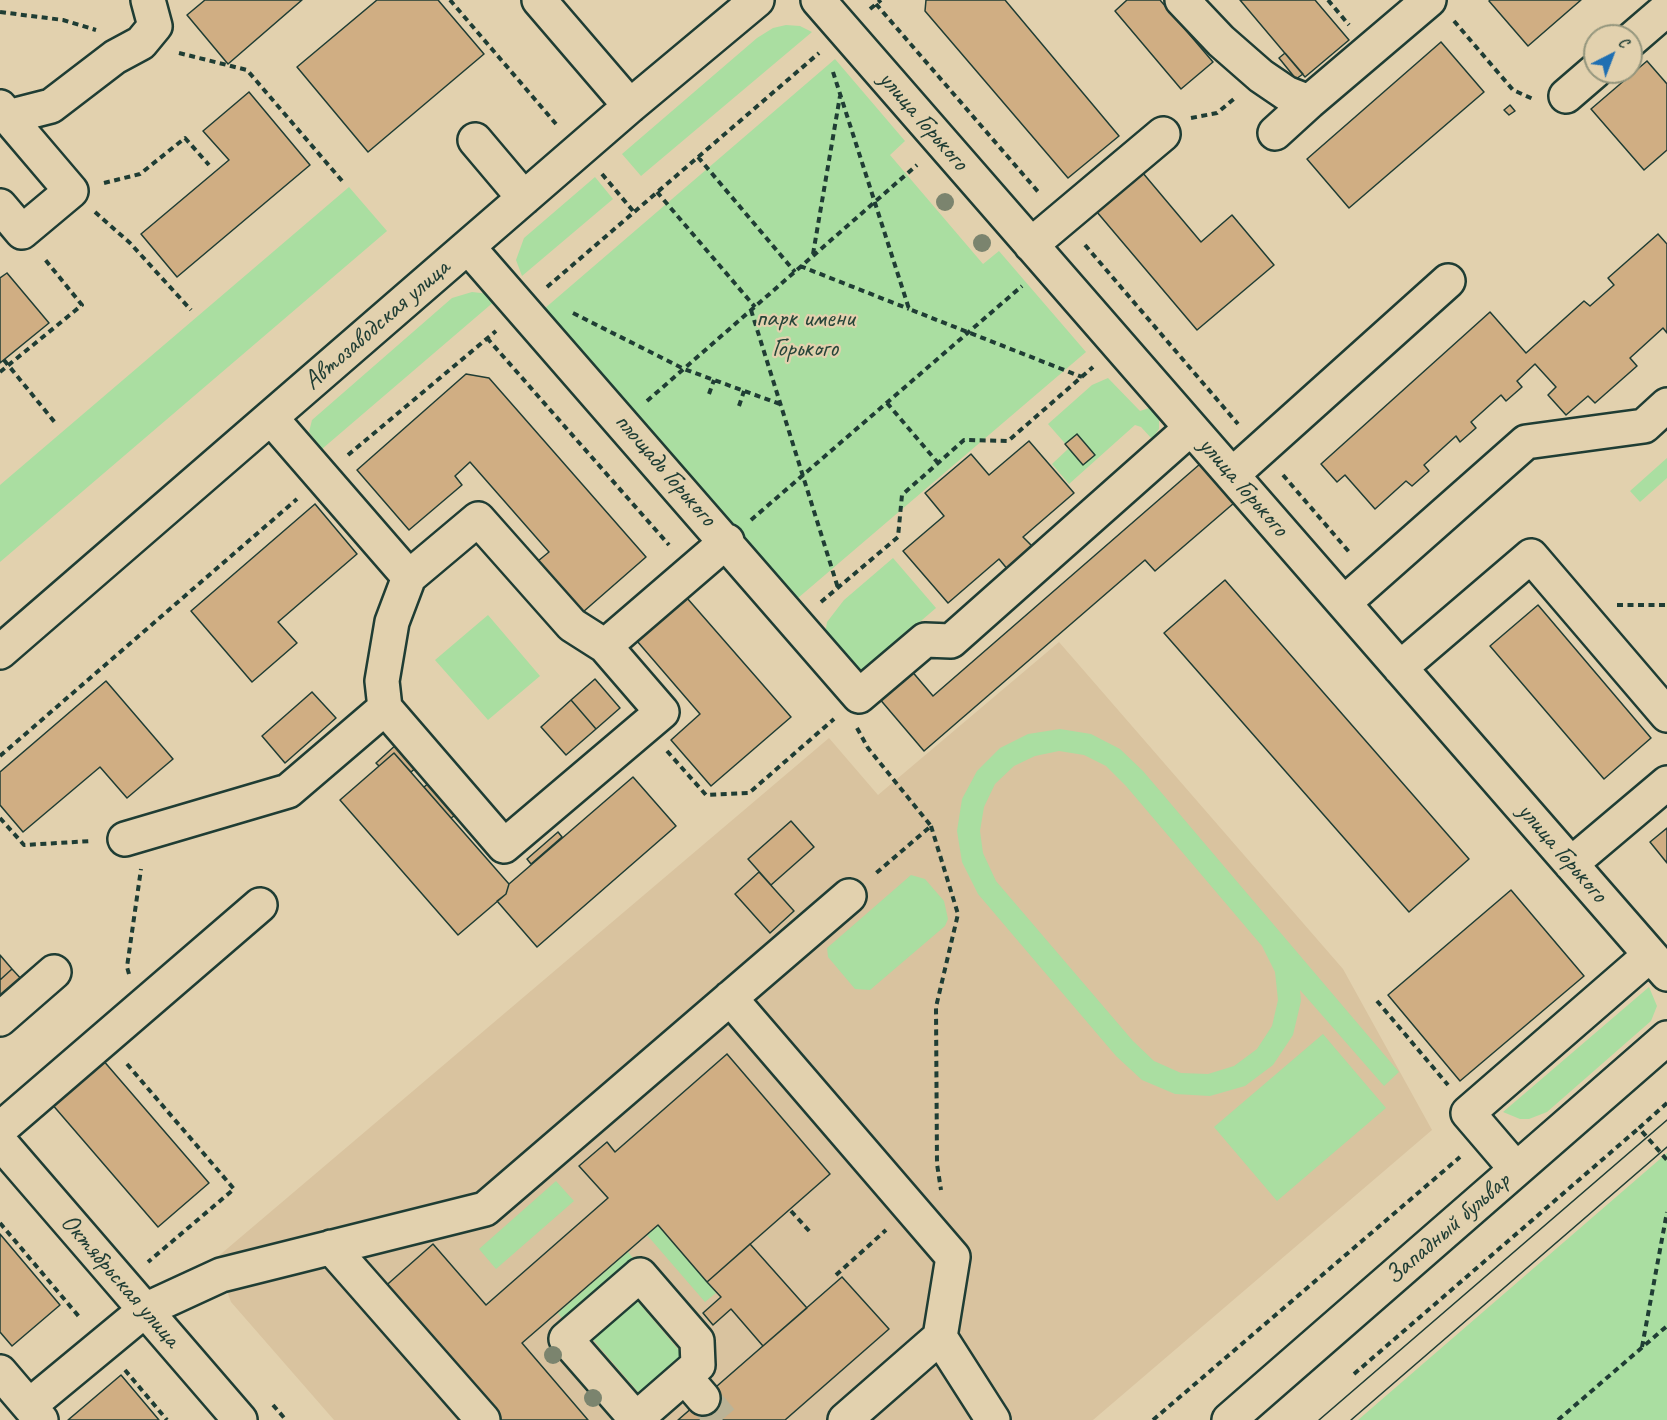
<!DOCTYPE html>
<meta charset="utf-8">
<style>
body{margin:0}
#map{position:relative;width:1667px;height:1420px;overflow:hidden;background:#e2d1ae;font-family:Caveat,sans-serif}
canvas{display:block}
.north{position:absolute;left:1583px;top:24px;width:60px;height:60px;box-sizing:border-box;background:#e2d1ae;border:2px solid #94967d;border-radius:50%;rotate:42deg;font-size:16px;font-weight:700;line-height:24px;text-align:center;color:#1f3d34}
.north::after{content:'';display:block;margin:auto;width:21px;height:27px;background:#1f6fb2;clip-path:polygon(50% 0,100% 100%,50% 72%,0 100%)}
</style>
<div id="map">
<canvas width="1667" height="1420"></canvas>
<div class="north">С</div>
</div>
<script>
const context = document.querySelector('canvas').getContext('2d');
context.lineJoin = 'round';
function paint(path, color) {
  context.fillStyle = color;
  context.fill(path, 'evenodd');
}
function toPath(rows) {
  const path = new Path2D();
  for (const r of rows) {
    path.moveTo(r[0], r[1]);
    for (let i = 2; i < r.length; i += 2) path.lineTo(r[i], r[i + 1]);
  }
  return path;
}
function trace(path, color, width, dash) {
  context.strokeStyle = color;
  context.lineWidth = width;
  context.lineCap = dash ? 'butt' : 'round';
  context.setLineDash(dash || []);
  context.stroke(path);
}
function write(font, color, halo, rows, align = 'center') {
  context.font = font + ' Caveat,sans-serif';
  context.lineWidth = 4.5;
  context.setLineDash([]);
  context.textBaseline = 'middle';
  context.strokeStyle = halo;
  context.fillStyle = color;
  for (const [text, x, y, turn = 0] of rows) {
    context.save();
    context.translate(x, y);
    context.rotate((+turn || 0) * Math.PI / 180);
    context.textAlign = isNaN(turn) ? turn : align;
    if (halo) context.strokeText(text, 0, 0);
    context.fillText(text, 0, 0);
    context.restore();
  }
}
const built = toPath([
 [1059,642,1343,969,1432,1130,1093,1420,334,1420,231,1302,215,1259,829,738,878,795]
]);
const green = toPath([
 [786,25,800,26,812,32,641,176,622,154,757,38,773,28],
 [835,59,905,141,890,155,983,264,999,251,1086,352,798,598,544,309],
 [595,177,613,199,522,276,516,260,524,238],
 [349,187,387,231,0,562,0,485],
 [472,292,490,294,496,300,322,449,309,432,312,420,452,298],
 [1108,378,1140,411,1152,407,1159,420,1159,429,1152,439,1141,427,1135,425,1069,484,1052,464,1069,448,1048,424,1092,385],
 [1667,458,1667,478,1640,502,1630,491],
 [893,558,936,608,858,675,825,635,827,622,844,600],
 [488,615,540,676,488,720,435,660],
 [1060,729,1091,734,1120,749,1143,771,1399,1072,1384,1086,1300,990,1301,1001,1293,1035,1273,1065,1245,1086,1210,1096,1175,1094,1142,1080,1116,1056,978,894,962,862,957,831,962,799,977,771,1000,748,1028,734],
 [1059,751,1084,755,1106,766,1126,786,1262,946,1275,972,1278,1000,1272,1026,1257,1049,1234,1066,1208,1074,1181,1073,1154,1061,1133,1041,996,881,983,853,980,831,984,807,995,784,1014,766,1035,756],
 [911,875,925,879,944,901,948,919,945,926,870,990,855,989,828,957,827,948],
 [1649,987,1657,1006,1651,1021,1547,1112,1529,1119,1520,1119,1503,1112],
 [1323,1034,1386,1108,1277,1201,1214,1127],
 [1667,1153,1667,1420,1358,1420],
 [556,1181,574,1201,496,1269,479,1249],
 [658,1226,716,1293,705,1302,647,1235],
 [628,1252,636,1262,565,1322,558,1313],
 [632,1295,683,1355,639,1393,588,1334]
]);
const building = toPath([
 [205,0,302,0,228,64,187,15,205,0],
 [438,0,484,54,368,152,297,67,377,0,438,0],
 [926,0,1005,0,1119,136,1068,178,925,11,926,0],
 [1160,0,1213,62,1181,89,1115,11,1127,0,1160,0],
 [1240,0,1315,0,1349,40,1305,77,1240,0],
 [1490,0,1581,0,1528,46,1489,1,1490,0],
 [1441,42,1484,92,1349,208,1307,159,1441,42],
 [1285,53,1303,74,1296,79,1279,58,1285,53],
 [1647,61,1667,84,1667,150,1644,170,1591,109,1647,61],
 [249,92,310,165,177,277,141,234,229,160,203,131,249,92],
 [1510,105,1515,111,1509,115,1504,110,1510,105],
 [1137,166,1201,242,1232,215,1274,265,1197,330,1091,205,1137,166],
 [1658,234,1667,244,1667,333,1663,328,1630,358,1637,366,1595,403,1588,396,1566,415,1548,395,1556,387,1535,364,1517,381,1522,387,1506,401,1501,395,1471,422,1476,428,1460,442,1456,436,1424,465,1429,471,1412,486,1406,481,1375,509,1345,475,1337,482,1321,464,1490,312,1526,353,1584,301,1590,306,1614,285,1608,278,1658,234],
 [7,273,49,323,0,363,0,278,7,273],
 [466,374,489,378,646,557,583,612,538,561,549,552,470,462,455,476,462,485,409,530,357,470,466,374],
 [1077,434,1095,455,1083,465,1065,444,1077,434],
 [1029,441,1074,493,1023,537,1035,549,1009,571,999,559,948,603,903,551,944,516,925,493,971,454,989,475,1029,441],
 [1200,464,1234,503,1155,571,1145,560,924,751,878,697,910,669,933,696,1200,464],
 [315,504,357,554,278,622,297,643,252,682,191,611,315,504],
 [1225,580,1469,859,1409,912,1164,633,1225,580],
 [687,598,791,717,711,786,671,740,700,714,637,641,687,598],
 [1538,605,1651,738,1604,779,1490,646,1538,605],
 [595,679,620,708,596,729,571,700,595,679],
 [106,681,173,759,127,798,100,767,23,832,0,805,0,772,106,681],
 [312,692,336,718,285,763,262,736,312,692],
 [571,700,596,729,566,755,541,727,571,700],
 [398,743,418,766,411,772,394,753,379,766,376,763,398,743],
 [394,753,509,884,506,894,458,935,340,800,394,753],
 [633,777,676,826,537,947,497,901,506,894,509,884,633,777],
 [429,783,457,814,451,818,424,787,429,783],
 [791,821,814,847,771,885,748,859,791,821],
 [1667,828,1667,863,1650,842,1667,828],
 [558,832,562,837,531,864,527,859,558,832],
 [759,872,794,911,770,933,735,894,759,872],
 [1511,890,1584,976,1460,1081,1388,995,1511,890],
 [0,955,12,969,0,980,0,955],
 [12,969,24,982,0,1003,0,980,12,969],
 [727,1054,830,1174,707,1282,658,1225,522,1343,588,1420,494,1420,381,1290,433,1244,486,1305,608,1198,579,1166,607,1142,615,1152,727,1054],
 [102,1059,209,1183,158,1227,51,1103,102,1059],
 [0,1234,60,1305,12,1346,0,1332,0,1234],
 [750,1244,807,1308,763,1346,731,1309,713,1325,703,1313,721,1297,707,1282,750,1244],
 [842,1277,889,1329,785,1420,678,1420,842,1277],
 [121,1375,159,1420,68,1420,121,1375]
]);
const minorTunnel = toPath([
 [703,1398,722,1420]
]);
const path = toPath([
 [450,0,556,124],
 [1328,0,1349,25],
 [876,4,1040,194],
 [870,9,881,0],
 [0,12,63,20,96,30],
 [1454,21,1513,90,1533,99],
 [179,53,247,70,343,182],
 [833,72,909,309,1082,377],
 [1191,118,1217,113,1235,98],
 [698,157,795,272],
 [602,174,634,212],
 [104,183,140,174,185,138,209,165],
 [657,192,755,307],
 [95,212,130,243,191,310],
 [1085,245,1238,424],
 [813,254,840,96],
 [800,266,909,309],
 [547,287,819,53],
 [751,310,838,588],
 [573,313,684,369,780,404],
 [487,338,669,545],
 [4,360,57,425],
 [0,372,82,305,43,257],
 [709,394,714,380],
 [647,401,917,165],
 [887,403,938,463],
 [739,406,744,391],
 [348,455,496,331],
 [1283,475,1350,553],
 [751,520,1022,286],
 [821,602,898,537,902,495,964,440,1008,441,1093,367],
 [1617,605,1667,605],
 [857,728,868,748,931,826,875,874],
 [667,751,706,795,749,793,834,719],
 [0,756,297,499],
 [0,818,24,845,91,841],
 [931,826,958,914,936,1007,937,1164,941,1190],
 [129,974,127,967,141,869],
 [1377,1001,1448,1085],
 [127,1064,234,1189,148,1262],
 [1667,1103,1639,1128,1667,1160],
 [791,1211,811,1233],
 [0,1223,81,1319],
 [836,1275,886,1230],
 [1642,1347,1667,1212],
 [125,1370,167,1420],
 [1354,1374,1639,1128],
 [273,1405,286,1420],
 [1153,1420,1460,1157],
 [1558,1420,1667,1326]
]);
const minor = toPath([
 [539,0,630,106],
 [818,0,1667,974],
 [1182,0,1221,41,1261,76,1286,93,1309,102,1429,0],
 [1631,40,1667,9],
 [1566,96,1595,71],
 [0,107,8,117,51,106,115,57,141,43,155,26,148,0],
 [1275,133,1309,102],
 [475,140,524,198],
 [0,206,22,232,71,191,8,117],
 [1031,245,1163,134],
 [468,247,859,696,925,640,951,641,1191,428],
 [271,418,409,577,392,622,382,681,385,708],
 [1232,475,1448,281],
 [1344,603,1526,442,1644,426,1667,405],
 [605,646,727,541],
 [0,652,630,106,757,0],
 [1400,668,1531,556,1667,715],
 [125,839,288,791,385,708,504,846,662,712,605,646,572,625,478,519,409,577],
 [1571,864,1667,783],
 [730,998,953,1257,940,1337,993,1420],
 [0,1019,54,972],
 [0,1129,260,905],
 [0,1142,240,1420],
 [1516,1169,1468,1113,1650,955],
 [331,1247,483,1420],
 [640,1275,697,1341,698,1365,636,1419,566,1339,640,1275],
 [0,1372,41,1420],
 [685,1377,703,1398],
 [29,1406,145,1310,221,1275,485,1209,849,896],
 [845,1420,940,1337],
 [1229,1420,1667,1038]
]);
const tram = toPath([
 [1319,1420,1667,1120],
 [1351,1420,1667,1147]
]);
const trees = [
 [945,202],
 [982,243],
 [553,1355],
 [593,1398]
];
const streetNames = [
 ["улица Горького",923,121,49],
 ["Автозаводская улица",377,325,-41],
 ["площадь Горького",665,470,49],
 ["улица Горького",1243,487,49],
 ["улица Горького",1562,853,49],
 ["Западный бульвар",1448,1229,-41],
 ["Октябрьская улица",120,1281,49]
];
const parkNames = [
 ["парк имени",805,319],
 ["Горького",805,349]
];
paint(built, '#d9c39f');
paint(green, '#aadea1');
paint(building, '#d0ae83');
trace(building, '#1f3d34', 1.5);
trace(minorTunnel, '#bbb396', 33, [33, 16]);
trace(minor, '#1f3d34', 38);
trace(path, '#1f3d34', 4, [6, 4.5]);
trace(minor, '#e2d1ae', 33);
trace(tram, '#1f3d34', 1.5);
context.fillStyle = '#7b846e';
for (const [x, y] of trees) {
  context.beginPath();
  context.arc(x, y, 9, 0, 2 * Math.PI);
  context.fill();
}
write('26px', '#1f3d34', '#e2d1ae', streetNames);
write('26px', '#264539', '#e2d1ae', parkNames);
</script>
